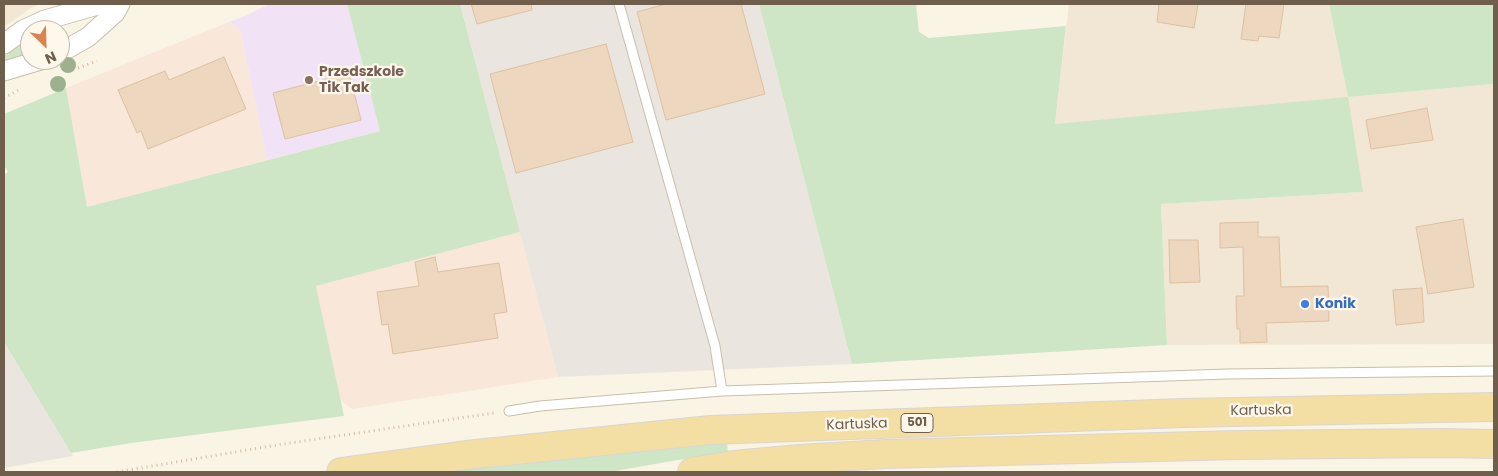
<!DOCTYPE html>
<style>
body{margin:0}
#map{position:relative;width:1498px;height:476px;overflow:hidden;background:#faf4e5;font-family:Poppins,sans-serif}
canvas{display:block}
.frame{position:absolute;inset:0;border:5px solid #705e4d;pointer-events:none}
.north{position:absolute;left:20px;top:20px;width:50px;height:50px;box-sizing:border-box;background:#fdf8eb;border:1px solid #c5baac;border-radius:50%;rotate:156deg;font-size:14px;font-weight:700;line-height:20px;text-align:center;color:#705e4d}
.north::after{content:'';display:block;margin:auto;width:18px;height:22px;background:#d98355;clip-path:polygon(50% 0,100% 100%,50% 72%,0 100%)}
</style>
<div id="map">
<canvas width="1498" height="476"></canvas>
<div class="frame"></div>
<div class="north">N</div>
</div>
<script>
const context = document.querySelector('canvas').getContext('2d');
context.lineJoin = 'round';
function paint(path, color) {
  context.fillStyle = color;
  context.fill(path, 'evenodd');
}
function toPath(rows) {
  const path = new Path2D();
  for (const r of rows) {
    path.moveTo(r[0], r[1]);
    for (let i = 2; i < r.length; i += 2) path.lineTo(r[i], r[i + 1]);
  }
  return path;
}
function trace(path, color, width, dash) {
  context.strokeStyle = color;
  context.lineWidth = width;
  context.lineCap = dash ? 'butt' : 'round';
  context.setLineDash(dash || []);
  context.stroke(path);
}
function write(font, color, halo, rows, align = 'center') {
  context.font = font + ' Poppins,sans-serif';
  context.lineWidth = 4.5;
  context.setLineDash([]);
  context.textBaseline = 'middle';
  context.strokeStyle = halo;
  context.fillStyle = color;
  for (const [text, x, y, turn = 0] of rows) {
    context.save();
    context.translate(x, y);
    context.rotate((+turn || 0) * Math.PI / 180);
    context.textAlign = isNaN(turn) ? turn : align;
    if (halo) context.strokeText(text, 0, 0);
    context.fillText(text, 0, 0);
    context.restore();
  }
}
const residential = toPath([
 [4,4,41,4,31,8,4,27],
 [1069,4,1329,4,1348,97,1494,84,1494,344,1167,345,1161,204,1363,192,1055,124]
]);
const commercial = toPath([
 [229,22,240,29,267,160,87,207,66,88],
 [520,232,558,377,352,409,340,400,316,286]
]);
const industrial = toPath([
 [460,4,759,4,852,364,558,377],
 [4,342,73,456,4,468]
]);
const education = toPath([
 [270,4,347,4,380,131,267,160,240,29,229,22,245,16]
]);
const green = toPath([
 [347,4,460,4,520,232,316,286,344,416,131,443,71,453,4,342,4,175,8,172,4,165,4,114,66,88,87,207,380,131],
 [759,4,916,4,919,32,929,38,1066,26,1055,124,1348,97,1329,4,1494,4,1494,84,1348,97,1363,192,1161,204,1167,345,852,364],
 [30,34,30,57,4,65,4,51],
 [727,443,728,453,690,458,609,472,437,472,660,447]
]);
const building = toPath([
 [471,4,531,4,532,10,477,24,471,4],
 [666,4,741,4,765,94,666,120,637,12,666,4],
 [1159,4,1198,4,1194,28,1157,22,1159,4],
 [1246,4,1284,4,1279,38,1259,36,1258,41,1241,39,1246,4],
 [606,44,633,142,516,173,490,74,606,44],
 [224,57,246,109,148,149,141,131,137,133,118,90,165,71,169,80,224,57],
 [349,73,361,120,285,139,273,93,349,73],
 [1427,108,1433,140,1371,149,1366,120,1427,108],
 [1463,219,1474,287,1428,294,1416,227,1463,219],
 [1258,222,1258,237,1279,237,1281,287,1328,286,1329,321,1266,323,1267,342,1240,343,1240,329,1237,329,1236,296,1244,296,1243,247,1220,248,1220,223,1258,222],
 [1169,240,1198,240,1200,282,1170,283,1169,240],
 [435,257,438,272,499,263,507,312,494,314,498,338,393,354,388,324,382,325,377,292,419,286,415,262,435,257],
 [1422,288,1424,322,1396,325,1393,290,1422,288]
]);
const path = toPath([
 [78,68,97,61],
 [4,98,19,90],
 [117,472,283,444,494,413]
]);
const service = toPath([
 [619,4,715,346,722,391],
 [509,411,540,406,722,391,1227,374,1494,371]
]);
const minor = toPath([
 [4,44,23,30,45,20,101,4],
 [60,53,88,37,115,13,120,4],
 [4,71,41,60]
]);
const primary = toPath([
 [341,472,466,455,711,430,1184,413,1494,407],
 [692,472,734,465,799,459,886,454,1238,445,1445,443,1494,444]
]);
const trees = [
 [68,65],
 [58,84]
];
const markers = [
 [309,80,5,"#8d6e63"],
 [1305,304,5,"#3f7fe0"]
];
const shields = [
 [917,423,32]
];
const shieldNames = [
 ["501",917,423]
];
const educationNames = [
 ["Przedszkole",319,72],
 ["Tik Tak",319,88]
];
const shopNames = [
 ["Konik",1315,304]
];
const streetNames = [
 ["Kartuska",1261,411,-1],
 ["Kartuska",857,425,-2]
];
paint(residential, '#f1e7d4');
paint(commercial, '#f9e7da');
paint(industrial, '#eae6df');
paint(education, '#f1e2f6');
paint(green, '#cee6c5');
paint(building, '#edd7bf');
trace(building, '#dec0a1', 1);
trace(service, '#cabdac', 11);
trace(minor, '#cabdac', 21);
trace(primary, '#dad5d1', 30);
trace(path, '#d1bba3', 3, [1, 4]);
trace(service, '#fff', 9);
trace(minor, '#fff', 19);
trace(primary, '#f3dfa3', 28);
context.fillStyle = '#9eb18f';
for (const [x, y] of trees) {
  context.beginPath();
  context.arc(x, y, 8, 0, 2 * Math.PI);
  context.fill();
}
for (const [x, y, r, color] of markers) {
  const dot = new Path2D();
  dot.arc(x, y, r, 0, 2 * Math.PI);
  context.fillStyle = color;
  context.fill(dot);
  trace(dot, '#fdf8eb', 2);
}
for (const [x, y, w] of shields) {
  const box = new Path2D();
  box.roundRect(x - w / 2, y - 9.5, w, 19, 4);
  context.fillStyle = '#fdf8eb';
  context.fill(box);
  trace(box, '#705e4d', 1);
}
write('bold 12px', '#705e4d', null, shieldNames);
write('bold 14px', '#785e54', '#fdf8eb', educationNames, 'left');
write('bold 14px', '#366cbe', '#fdf8eb', shopNames, 'left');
write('14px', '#705e4d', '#fdf8eb', streetNames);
</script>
